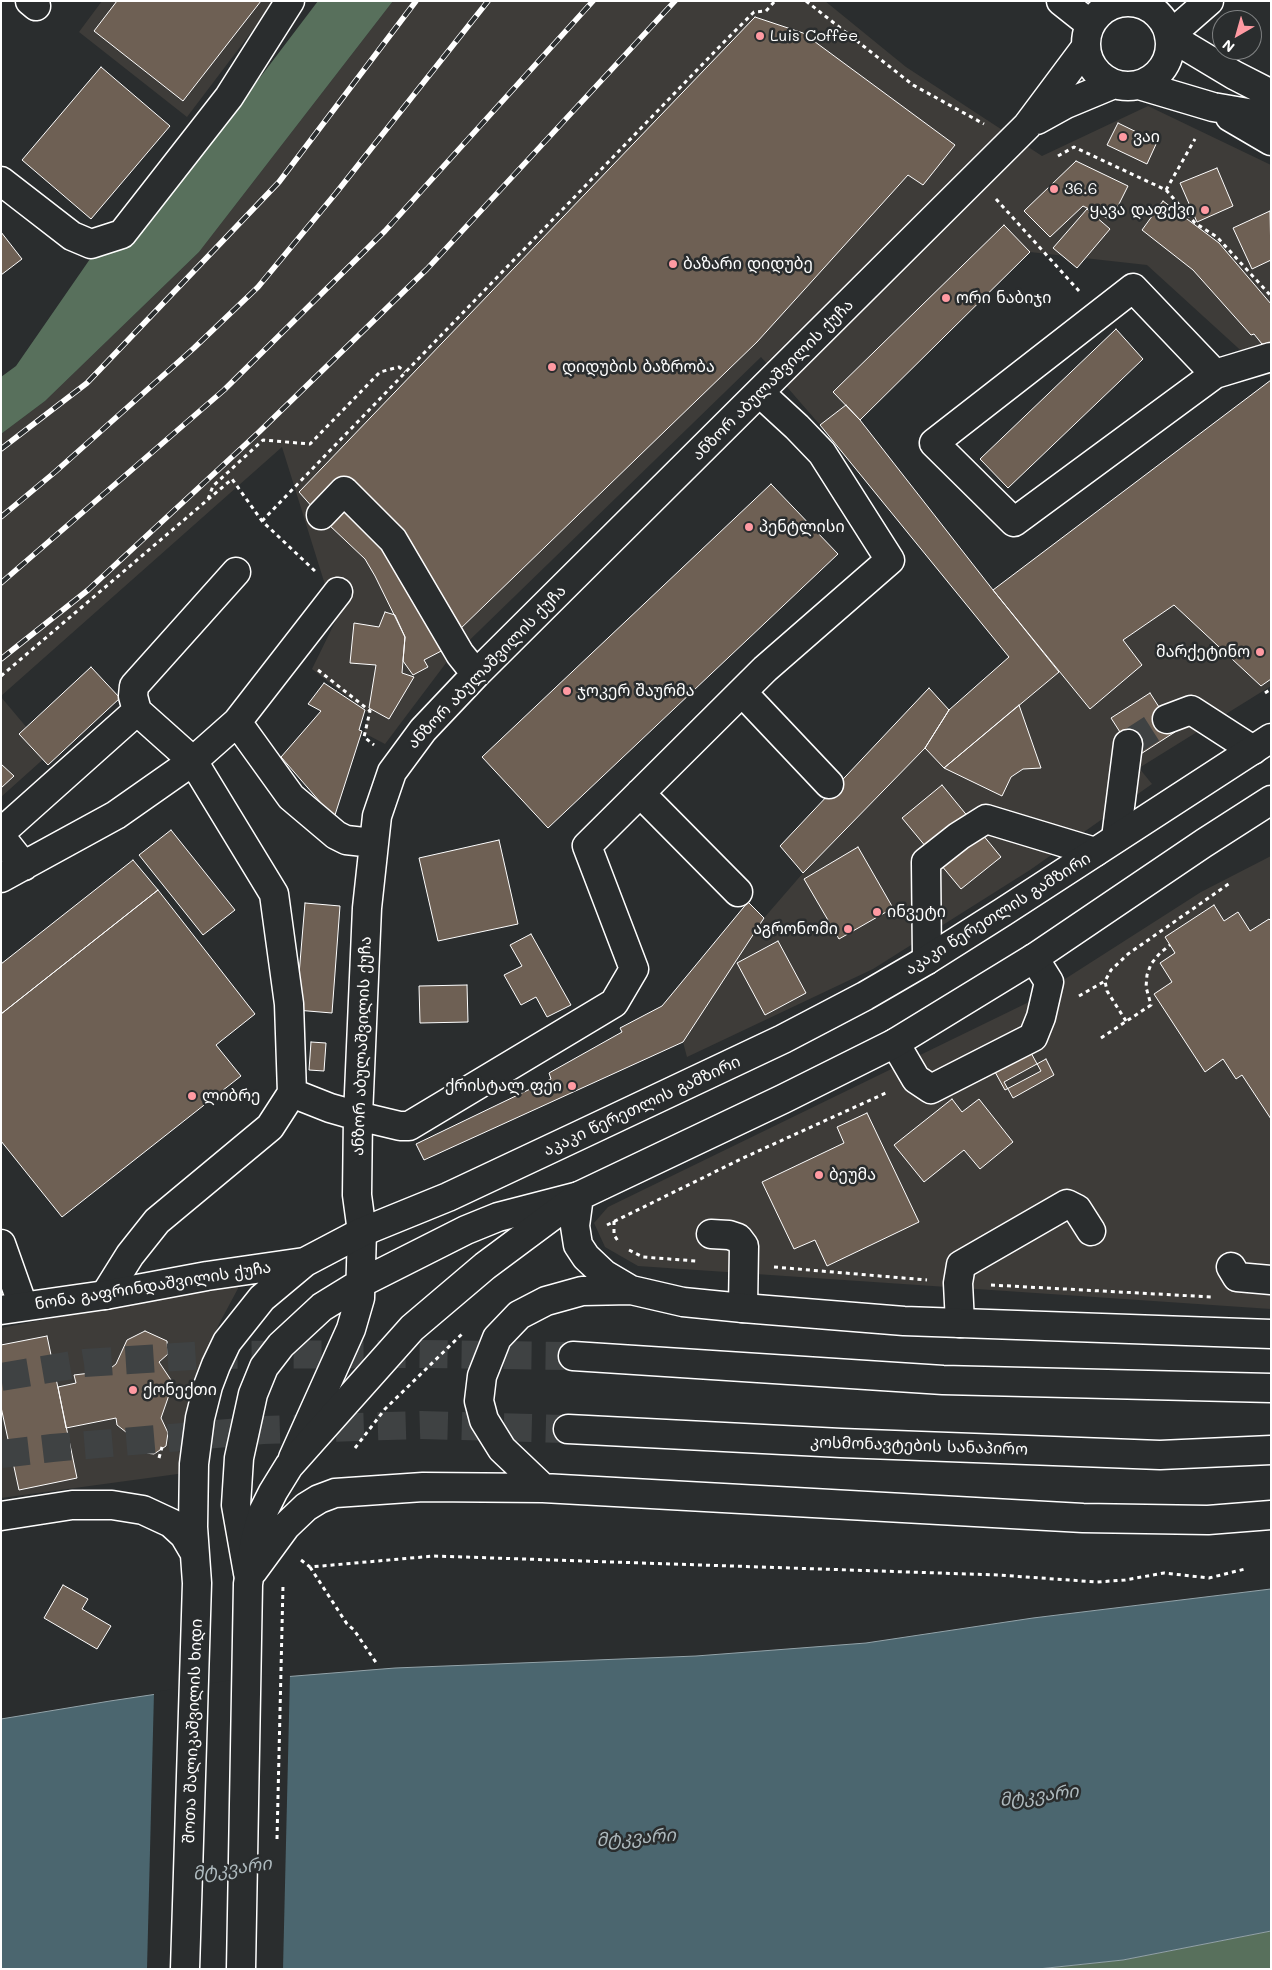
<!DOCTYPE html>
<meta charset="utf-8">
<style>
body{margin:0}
#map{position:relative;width:1272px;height:1970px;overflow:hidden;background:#2a2d2e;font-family:Mali,sans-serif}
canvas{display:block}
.frame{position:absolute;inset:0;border:2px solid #fff;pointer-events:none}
.north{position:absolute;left:1212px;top:10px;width:50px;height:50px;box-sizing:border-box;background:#2a2d2e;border:1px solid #7f8182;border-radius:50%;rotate:218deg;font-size:14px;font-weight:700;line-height:20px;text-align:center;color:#fff}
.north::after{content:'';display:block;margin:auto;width:18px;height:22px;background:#ff9aa2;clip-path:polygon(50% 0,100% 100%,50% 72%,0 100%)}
</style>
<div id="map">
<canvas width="1272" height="1970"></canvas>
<div class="frame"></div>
<div class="north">N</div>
</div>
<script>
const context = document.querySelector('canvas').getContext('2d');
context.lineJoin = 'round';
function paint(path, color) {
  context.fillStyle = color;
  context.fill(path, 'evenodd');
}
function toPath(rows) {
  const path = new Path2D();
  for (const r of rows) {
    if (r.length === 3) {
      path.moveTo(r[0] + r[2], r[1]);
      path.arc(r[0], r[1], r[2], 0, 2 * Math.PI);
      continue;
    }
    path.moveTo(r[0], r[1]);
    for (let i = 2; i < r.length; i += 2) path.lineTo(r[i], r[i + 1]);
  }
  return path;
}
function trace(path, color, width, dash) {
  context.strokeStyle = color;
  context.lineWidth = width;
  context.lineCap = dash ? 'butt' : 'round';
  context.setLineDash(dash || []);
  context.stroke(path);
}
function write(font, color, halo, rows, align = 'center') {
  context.font = font + ' Mali,"Noto Sans Georgian",sans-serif';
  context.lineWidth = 5;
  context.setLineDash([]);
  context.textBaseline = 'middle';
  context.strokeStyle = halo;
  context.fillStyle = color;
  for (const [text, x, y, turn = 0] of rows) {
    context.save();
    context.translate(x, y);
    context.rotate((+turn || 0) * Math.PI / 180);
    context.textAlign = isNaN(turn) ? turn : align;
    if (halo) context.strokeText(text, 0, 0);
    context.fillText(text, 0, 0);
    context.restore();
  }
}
const built = toPath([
 [102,1,275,1,187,117,79,32],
 [393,1,825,1,906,67,1042,156,1148,106,1271,165,1271,378,1147,265,1030,252,860,420,846,405,820,425,761,357,446,663,385,744,364,733,369,714,312,669,336,620,282,447,1,696,1,434,45,401,199,252],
 [1271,380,1271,686,1139,768,1152,784,1030,870,873,969,687,1057,683,1042,764,918,803,873,925,748,944,768,1059,672,993,590],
 [1,697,49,754,1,797],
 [1271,856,1271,1309,638,1266,605,1247,594,1223,608,1207,1029,1002,1201,892],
 [242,1281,219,1324,197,1378,185,1473,1,1498,1,1328]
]);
const green = toPath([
 [318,1,393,1,199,252,45,401,1,434,1,377,16,366,90,259,146,228],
 [1271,1931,1271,1969,1038,1969,1123,1960]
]);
const water = toPath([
 [1271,1589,1271,1931,1123,1960,1038,1969,1,1969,1,1719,110,1701,258,1679,395,1668,696,1656,866,1643,1033,1618,1271,1589]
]);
const pier = toPath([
 [290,1674,283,1969,147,1969,154,1692,258,1676]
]);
const building = toPath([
 [117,1,261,1,183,101,94,31,117,1],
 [755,17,803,33,955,145,923,185,908,175,757,342,457,632,340,482,314,509,299,492,755,17],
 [101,67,170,126,91,219,22,160,101,67],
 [1118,123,1157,142,1147,164,1107,145,1118,123],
 [1076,161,1128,186,1111,220,1083,206,1050,237,1024,211,1076,161],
 [1217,168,1233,206,1197,222,1180,183,1217,168],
 [1163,201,1219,243,1271,304,1271,343,1262,344,1254,334,1251,335,1193,270,1142,230,1163,201],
 [1087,209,1110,229,1077,268,1053,248,1087,209],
 [1270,211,1271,260,1252,269,1233,228,1270,211],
 [1004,225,1030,252,860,420,833,392,1004,225],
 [1,232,22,259,1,275,1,232],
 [1116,329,1143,359,1008,488,980,459,1116,329],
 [1271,380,1271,679,1261,686,1174,605,1123,640,1142,665,1090,709,993,590,1271,380],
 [846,405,860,420,993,590,1059,672,944,768,925,748,949,710,1009,657,820,425,846,405],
 [771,484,838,554,548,828,482,757,771,484],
 [342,507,389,545,447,648,424,660,428,667,413,675,403,661,405,637,375,576,365,559,328,524,342,507],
 [385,612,395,615,405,637,402,673,414,677,389,719,369,708,376,665,350,663,354,623,379,627,385,612],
 [91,667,120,698,48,765,19,734,91,667],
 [324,683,365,710,359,730,362,731,334,818,281,757,321,711,308,704,324,683],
 [929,688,949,710,925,748,803,873,780,846,929,688],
 [1150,693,1175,732,1136,757,1111,718,1150,693],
 [1019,705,1041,768,1023,769,1011,777,1002,796,944,768,1019,705],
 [1,764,14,776,1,788,1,764],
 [942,785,1001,857,961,889,902,818,942,785],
 [171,830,235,910,203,935,139,855,171,830],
 [499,840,518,924,438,941,419,858,499,840],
 [858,847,893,908,839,939,804,879,858,847],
 [133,860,158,890,1,1014,1,964,133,860],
 [158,890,255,1014,216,1045,241,1076,62,1217,1,1141,1,1014,158,890],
 [748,902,764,918,683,1042,424,1160,416,1144,551,1079,549,1073,622,1032,620,1028,662,1006,748,902],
 [305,903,340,906,332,1013,296,1010,305,903],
 [1214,905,1224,921,1238,912,1250,931,1269,919,1271,921,1271,1119,1242,1075,1236,1079,1223,1059,1205,1072,1154,994,1172,982,1160,963,1175,953,1165,937,1214,905],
 [531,934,571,1005,547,1017,536,997,521,1005,504,975,522,966,510,945,531,934],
 [778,941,806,993,765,1015,737,963,778,941],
 [467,985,468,1022,420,1023,419,986,467,985],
 [1020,1033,1041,1071,1005,1090,984,1052,1020,1033],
 [311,1042,326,1043,324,1071,309,1070,311,1042],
 [1046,1059,1054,1075,1013,1098,1004,1082,1046,1059],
 [952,1099,962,1112,979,1099,1013,1142,980,1169,964,1150,924,1182,894,1145,952,1099],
 [867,1113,919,1222,827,1266,815,1240,794,1249,762,1182,844,1143,837,1127,867,1113],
 [145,1331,167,1341,168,1354,159,1362,171,1380,169,1395,161,1418,168,1433,166,1446,154,1454,145,1453,139,1447,136,1440,117,1425,116,1418,66,1428,58,1387,76,1383,74,1375,107,1371,116,1364,127,1340,145,1331],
 [47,1336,77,1478,19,1490,1,1407,1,1345,47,1336],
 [63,1585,88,1599,82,1609,111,1626,97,1649,44,1618,63,1585]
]);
const minorTunnel = toPath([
 [1128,744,1167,719]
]);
const majorTunnel = toPath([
 [1,1377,84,1363,207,1355,419,1354,573,1356],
 [1,1454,52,1448,263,1430,421,1425,568,1429]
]);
const path = toPath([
 [806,1,913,85,984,124],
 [1058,156,1074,147,1166,190,1195,223,1217,237,1271,296],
 [1166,190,1195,139],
 [996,199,1079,291],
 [208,499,213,486,263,440,310,444,380,372,399,367,405,372],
 [262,521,725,41,754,12,766,11,775,1],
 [318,670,370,711,364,737,374,745],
 [1,676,232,479,262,521,316,572],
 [1265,693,1271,689],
 [1079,996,1105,981],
 [1126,1021,1107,991,1105,981,1111,970,1128,954,1230,883],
 [1101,1038,1151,1005,1146,987,1147,975,1151,964,1160,953,1170,945],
 [614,1221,614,1235,618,1241],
 [607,1225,743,1158,888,1092],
 [629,1250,643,1257,696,1261],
 [774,1267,927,1280],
 [991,1285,1212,1297],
 [355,1448,385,1409,464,1332],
 [159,1458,162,1447],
 [301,1560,310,1567,434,1556,998,1575,1097,1582,1125,1580,1164,1573,1209,1578,1245,1569],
 [310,1567,347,1624,354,1630,377,1664],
 [277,1839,283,1585]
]);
const minor = toPath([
 [30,1,36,6],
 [1061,1,1090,24],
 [1128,44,42],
 [1169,36,1234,75,1271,94],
 [1169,36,1209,1],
 [1139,85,1213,107,1271,117],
 [1230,117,1271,141],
 [1037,120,1066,104,1114,84],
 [1,181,72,236,91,244,122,234,229,97,290,1],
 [1215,374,1133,288,934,443,1014,522,1215,374,1271,357],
 [321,515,344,491,393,540,460,654,476,674],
 [338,592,237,722,291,797,336,835,346,840,373,843],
 [742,692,829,784],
 [1167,719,1191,710,1253,750],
 [640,793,738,892],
 [1116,838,1128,744],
 [24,866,5,842,3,835,6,828,137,711],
 [1,878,116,815,193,761,237,722],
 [927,960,926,862,959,836,986,819,1095,852],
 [895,1043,916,1079,931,1089,1033,1037,1041,1017,1049,982,1034,958],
 [292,1093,330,1108,358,1116,400,1126,409,1126,614,1003,634,969,587,846,765,669,890,560,822,453,797,427,760,393],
 [711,1234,729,1235,738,1238,744,1246,743,1308],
 [1,1244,23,1306],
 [1231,1267,1237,1277,1271,1280],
 [105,1295,130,1255,157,1221,270,1127,292,1093,289,1004,274,894,193,761,137,711,133,696,134,686,236,572],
 [960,1323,958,1283,961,1265,1067,1204,1077,1209,1091,1231],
 [293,1458,351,1329,360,1298,362,1232,357,1195,358,1116,367,908,377,816,392,772,423,730,476,674,1027,126,1086,47],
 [248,1573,236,1505,239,1458,253,1394,264,1367,281,1345,322,1307,361,1283,466,1230,498,1217,579,1196]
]);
const major = toPath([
 [579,1196,575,1226,578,1245,586,1257,604,1274,631,1290],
 [1,1310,105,1295,207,1276,304,1262],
 [573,1356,943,1380,1271,1388],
 [568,1429,841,1443,1160,1455,1271,1450],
 [543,1488,502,1449,484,1420,479,1401,482,1376,497,1338,519,1315,546,1301,582,1291,631,1290,683,1302,743,1308,904,1321,1271,1334],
 [1,1516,72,1505,112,1505,143,1510,171,1523,184,1535,194,1552],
 [253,1571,286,1526,306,1507,319,1499,335,1493,423,1487,543,1488,1083,1518,1208,1520,1271,1515],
 [185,1969,197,1583,193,1527,194,1464,200,1418,208,1386,216,1365,227,1342,262,1298,305,1262,362,1232,448,1197,582,1134,783,1039,865,996,927,960,1003,912,1271,738],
 [241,1969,248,1584,255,1540,263,1512,273,1492,289,1466,412,1328,485,1266,579,1196,783,1099,895,1043,1034,958,1204,843,1271,800]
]);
const rail = toPath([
 [1,449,87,383,279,182,416,1],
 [1,517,55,472,194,348,258,287,336,193,488,1],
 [1,583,224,390,385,231,593,1],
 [1,659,88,590,259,432,427,269,675,1]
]);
const markers = [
 [760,36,5,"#ff9aa2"],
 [1123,137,5,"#ff9aa2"],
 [1054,189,5,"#ff9aa2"],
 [1205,210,5,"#ff9aa2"],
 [673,264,5,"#ff9aa2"],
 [946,298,5,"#ff9aa2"],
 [552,367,5,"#ff9aa2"],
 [749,527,5,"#ff9aa2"],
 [1260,652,5,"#ff9aa2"],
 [567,691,5,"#ff9aa2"],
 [877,912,5,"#ff9aa2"],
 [848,929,5,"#ff9aa2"],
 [572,1086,5,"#ff9aa2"],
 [192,1096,5,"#ff9aa2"],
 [819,1175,5,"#ff9aa2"],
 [133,1390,5,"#ff9aa2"]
];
const poiNames = [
 ["Luis Coffee",770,36],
 ["ვაი",1133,137],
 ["36.6",1064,189],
 ["ყავა დაფქვი",1195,210,"right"],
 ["ბაზარი დიდუბე",683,264],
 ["ორი ნაბიჯი",956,298],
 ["დიდუბის ბაზრობა",562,367],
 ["პენტლისი",759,527],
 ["მარქეტინო",1250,652,"right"],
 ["ჯოკერ შაურმა",577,691],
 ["ინვეტი",887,912],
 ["აგრონომი",838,929,"right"],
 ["ქრისტალ ფეი",562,1086,"right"],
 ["ლიბრე",202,1096],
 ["ბეუმა",829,1175],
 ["ქონექთი",143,1390]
];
const streetNames = [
 ["ანზორ აბულაშვილის ქუჩა",773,380,-45],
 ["ანზორ აბულაშვილის ქუჩა",487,667,-46],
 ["აკაკი წერეთლის გამზირი",998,914,-32],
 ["ანზორ აბულაშვილის ქუჩა",362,1046,-88],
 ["აკაკი წერეთლის გამზირი",642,1106,-25],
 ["ნონა გაფრინდაშვილის ქუჩა",153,1286,-9],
 ["კოსმონავტების სანაპირო",919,1446,2],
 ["შოთა შალიკაშვილის ხიდი",193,1731,-88]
];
const waterNames = [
 ["მტკვარი",1039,1796,-7],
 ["მტკვარი",636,1838,-4],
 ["მტკვარი",232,1869,-8]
];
paint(built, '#3e3c39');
paint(green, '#58705c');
paint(water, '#4b666f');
trace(water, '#93a3a9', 1);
paint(pier, '#2a2d2e');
paint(building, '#6e6054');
trace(building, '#fff', 1);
trace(minorTunnel, '#3f4243', 28, [28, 14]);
trace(majorTunnel, '#3f4243', 28, [28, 14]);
trace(minor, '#fff', 31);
trace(major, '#fff', 31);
trace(path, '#fff', 3, [4, 4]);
trace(minor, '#2a2d2e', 28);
trace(major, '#2a2d2e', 28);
trace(rail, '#fff', 5.5);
trace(rail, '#2a2d2e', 4, [11]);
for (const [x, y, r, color] of markers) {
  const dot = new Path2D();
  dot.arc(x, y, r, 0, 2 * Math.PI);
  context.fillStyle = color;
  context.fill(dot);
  trace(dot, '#2a2d2e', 2);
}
write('16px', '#fff', '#2a2d2e', poiNames, 'left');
write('16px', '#fff', '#2a2d2e', streetNames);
write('italic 18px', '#aebabe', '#2a2d2e', waterNames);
</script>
